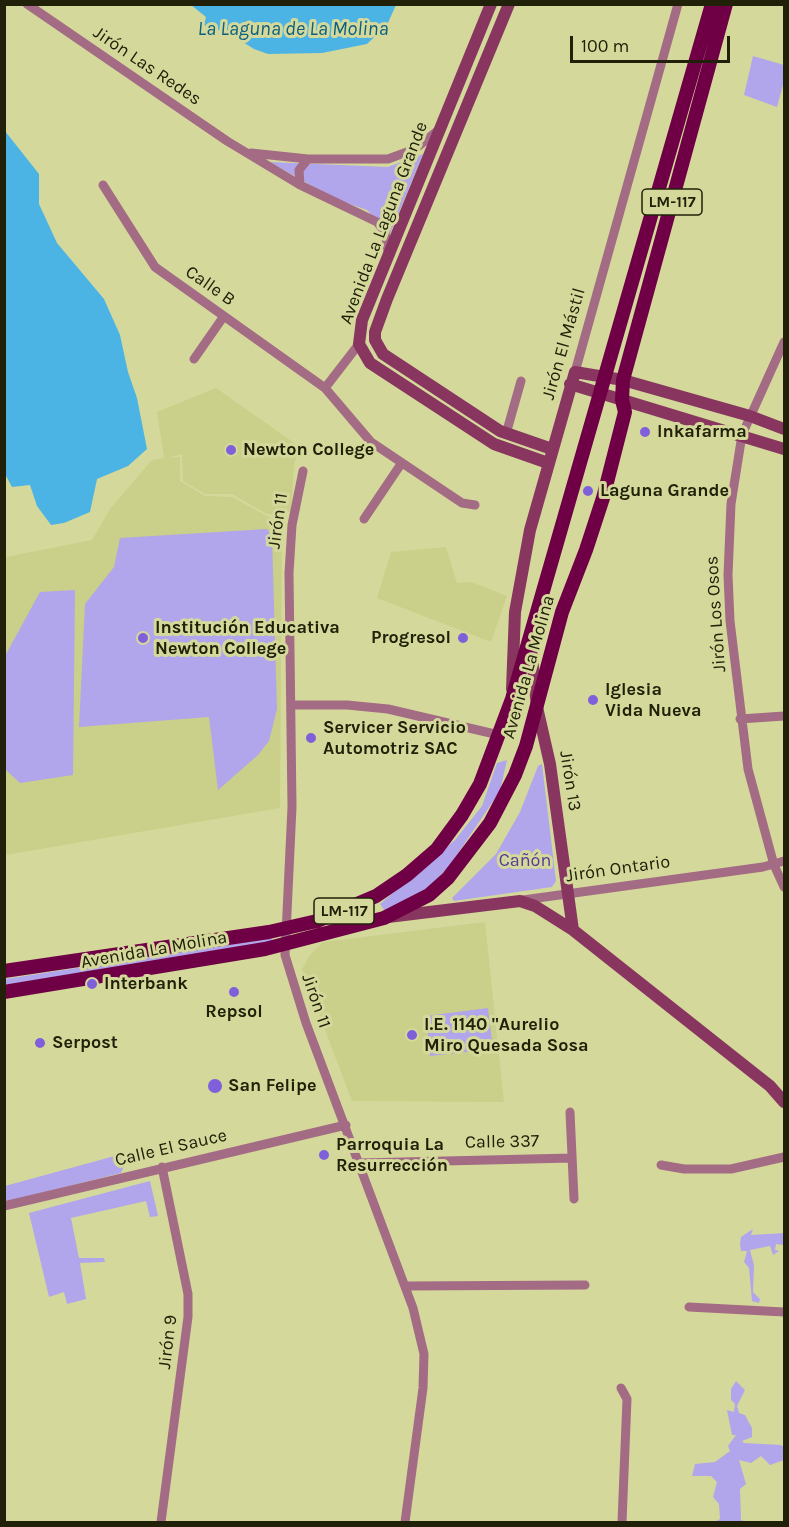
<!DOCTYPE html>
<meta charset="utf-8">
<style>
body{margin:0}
#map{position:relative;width:789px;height:1527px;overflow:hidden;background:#d4d99b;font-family:Karla,sans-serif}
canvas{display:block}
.frame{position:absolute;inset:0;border:6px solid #202108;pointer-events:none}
.scale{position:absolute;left:570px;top:36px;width:160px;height:27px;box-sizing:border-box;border:3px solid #202108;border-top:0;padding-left:8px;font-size:18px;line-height:21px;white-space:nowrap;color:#202108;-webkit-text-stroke:4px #d4d99b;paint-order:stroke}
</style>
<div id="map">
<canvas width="789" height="1527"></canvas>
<div class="frame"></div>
<div class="scale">100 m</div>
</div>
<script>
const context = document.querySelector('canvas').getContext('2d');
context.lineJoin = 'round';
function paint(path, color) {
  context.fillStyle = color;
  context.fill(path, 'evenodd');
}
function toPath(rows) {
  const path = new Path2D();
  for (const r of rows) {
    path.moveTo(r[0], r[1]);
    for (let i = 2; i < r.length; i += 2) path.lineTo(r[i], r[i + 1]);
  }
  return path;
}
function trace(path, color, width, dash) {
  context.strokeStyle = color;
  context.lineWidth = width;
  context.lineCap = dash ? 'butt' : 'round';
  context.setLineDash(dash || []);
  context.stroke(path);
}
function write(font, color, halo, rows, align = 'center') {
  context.font = font + ' Karla,sans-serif';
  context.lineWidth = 6;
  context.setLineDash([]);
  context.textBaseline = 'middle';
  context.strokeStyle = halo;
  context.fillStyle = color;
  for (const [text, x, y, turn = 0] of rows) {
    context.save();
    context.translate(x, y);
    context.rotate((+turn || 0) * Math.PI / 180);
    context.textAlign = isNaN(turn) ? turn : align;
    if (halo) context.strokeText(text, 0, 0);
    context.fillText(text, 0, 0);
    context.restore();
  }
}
const built = toPath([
 [216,388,300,447,294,464,291,513,285,510,284,516,267,514,232,494,205,494,183,481,182,454,167,458,180,457,180,481,205,496,232,497,267,516,282,522,280,808,5,855,4,555,6,557,92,540,110,509,152,460,164,458,157,412],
 [446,547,457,583,471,582,507,596,491,642,377,598,391,552],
 [485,922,504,1102,352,1101,302,969,310,955,323,942]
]);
const green = toPath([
 [753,56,784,65,784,81,777,107,744,95],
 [423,154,390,234,367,210,333,198,270,162,388,167],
 [267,529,272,537,277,709,269,741,258,755,218,790,209,717,79,727,85,604,114,567,120,538],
 [75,590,73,775,20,783,5,769,5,656,40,592],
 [507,760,500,791,448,868,420,895,396,907,384,910,380,904,455,840,482,806,497,763],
 [542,764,556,881,552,887,454,901,452,898,496,854,520,812,538,766],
 [272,938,272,943,5,985,5,979],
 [488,1008,493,1049,430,1056,426,1016],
 [122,1154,124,1166,121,1173,5,1202,5,1186],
 [150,1181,158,1216,150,1217,146,1201,71,1218,79,1258,104,1258,105,1262,80,1263,86,1299,67,1304,64,1292,49,1297,29,1213],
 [753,1229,751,1235,784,1233,784,1245,776,1244,775,1250,779,1251,773,1255,770,1246,750,1250,754,1265,753,1292,760,1299,759,1303,752,1301,749,1268,744,1262,747,1251,741,1251,740,1244,741,1237],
 [736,1381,745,1390,737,1406,739,1413,745,1415,752,1428,752,1437,742,1441,744,1443,781,1445,784,1447,784,1460,770,1465,761,1456,751,1463,739,1460,746,1484,740,1489,741,1520,747,1522,715,1522,720,1519,719,1504,713,1497,717,1482,711,1476,692,1476,695,1464,715,1462,730,1451,728,1446,736,1435,732,1435,727,1410,734,1412,735,1404,731,1400,731,1389]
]);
const water = toPath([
 [191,5,396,5,387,25,367,44,322,53,268,54,254,49,227,32,207,27,204,25,206,17],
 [5,131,39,174,39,204,57,243,104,299,120,335,128,372,137,398,147,449,128,466,97,479,90,512,64,523,51,525,37,506,30,485,12,487,5,474]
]);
const street = toPath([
 [27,4,227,141,300,185,377,222,385,232,388,251],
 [251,153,308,159,388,159,415,149,436,132],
 [103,185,155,267,325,388,371,442,462,503,475,505],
 [300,185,299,170,308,159],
 [784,342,742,435,731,504,728,575,730,621,748,769,774,865,784,887],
 [194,359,224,316],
 [575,372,678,4],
 [325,388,359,344],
 [506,434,521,381],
 [303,471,292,525,289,573,292,807,285,955,306,1023,413,1308,424,1354,423,1388,405,1522],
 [364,519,401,464],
 [292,705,347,705,388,709,499,735],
 [740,719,784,716],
 [523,900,763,867,784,861],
 [570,1112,574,1199],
 [360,1163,572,1158],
 [661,1165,684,1169,731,1169,784,1157],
 [4,1206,346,1125],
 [405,1286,585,1285],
 [689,1307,784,1312],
 [621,1388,627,1399,622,1522],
 [161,1522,188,1317,188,1294,162,1167]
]);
const secondary = toPath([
 [491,4,362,320,359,344,370,363,494,444,548,463],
 [509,4,387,299,375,332,375,340,383,354,500,431,552,449],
 [570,384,784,449],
 [530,638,537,707,550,764,573,930],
 [512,689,515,612,530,530,575,372,623,380,750,416,784,429],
 [388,917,520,901,535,906,573,930,770,1086,784,1102]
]);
const primary = toPath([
 [4,971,269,932,317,921,376,896,407,875,437,849,462,815,480,784,512,699,712,4],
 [4,992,265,949,384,918,429,895,448,878,490,823,515,775,526,746,562,612,586,550,603,498,625,412,622,400,623,380,726,4]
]);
const markers = [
 [645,432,6,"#7f5fda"],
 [231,450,6,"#7f5fda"],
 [588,491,6,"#7f5fda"],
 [143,638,6,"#7f5fda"],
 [463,638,6,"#7f5fda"],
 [593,700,6,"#7f5fda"],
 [311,738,6,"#7f5fda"],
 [92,984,6,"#7f5fda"],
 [234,992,6,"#7f5fda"],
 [412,1035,6,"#7f5fda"],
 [40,1043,6,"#7f5fda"],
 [215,1086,8,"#7f5fda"],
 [324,1155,6,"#7f5fda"]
];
const shields = [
 [672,202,60],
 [344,911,60]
];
const shieldNames = [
 ["LM-117",672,202],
 ["LM-117",344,911]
];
const streetNames = [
 ["Jirón Las Redes",147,66,34],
 ["Avenida La Laguna Grande",384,223,-69],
 ["Calle B",210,286,35],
 ["Jirón El Mástil",564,344,-74],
 ["Jirón 11",278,521,-82],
 ["Jirón Los Osos",716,614,-94],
 ["Avenida La Molina",529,667,-74],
 ["Jirón 13",570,781,81],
 ["Jirón Ontario",618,869,-8],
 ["Avenida La Molina",154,950,-10],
 ["Jirón 11",316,1001,71],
 ["Calle 337",502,1142,-1],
 ["Calle El Sauce",171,1148,-13],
 ["Jirón 9",168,1342,-83]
];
const poiNames = [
 ["Inkafarma",657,432],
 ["Newton College",243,450],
 ["Laguna Grande",600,491],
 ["Institución Educativa",155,628],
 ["Newton College",155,649],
 ["Progresol",451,638,"right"],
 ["Iglesia",605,690],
 ["Vida Nueva",605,711],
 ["Servicer Servicio",323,728],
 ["Automotriz SAC",323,749],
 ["Interbank",104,984],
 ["Repsol",234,1012,"center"],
 ["I.E. 1140 \"Aurelio",424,1025],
 ["Miro Quesada Sosa",424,1046],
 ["Serpost",52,1043],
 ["San Felipe",228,1086],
 ["Parroquia La",336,1145],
 ["Resurrección",336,1166]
];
const parkNames = [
 ["Cañón",525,861]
];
const waterNames = [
 ["La Laguna de La Molina",293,29]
];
paint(built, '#cacf89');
paint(green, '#b1a5eb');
paint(water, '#4cb4e4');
trace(street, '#a46b85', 9);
trace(secondary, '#88365f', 12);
trace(primary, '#700045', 14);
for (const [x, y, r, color] of markers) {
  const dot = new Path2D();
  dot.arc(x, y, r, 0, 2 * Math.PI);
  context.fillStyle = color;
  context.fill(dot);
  trace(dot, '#d4d99b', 2);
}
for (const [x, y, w] of shields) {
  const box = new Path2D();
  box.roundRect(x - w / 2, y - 13, w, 26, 4.5);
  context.fillStyle = '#d4d99b';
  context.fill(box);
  trace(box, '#202108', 1.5);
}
write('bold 16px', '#202108', null, shieldNames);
write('18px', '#202108', '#d4d99b', streetNames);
write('bold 18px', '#202108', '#d4d99b', poiNames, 'left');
write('18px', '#543a98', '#d4d99b', parkNames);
write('italic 20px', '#0e6080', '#d4d99b', waterNames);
</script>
